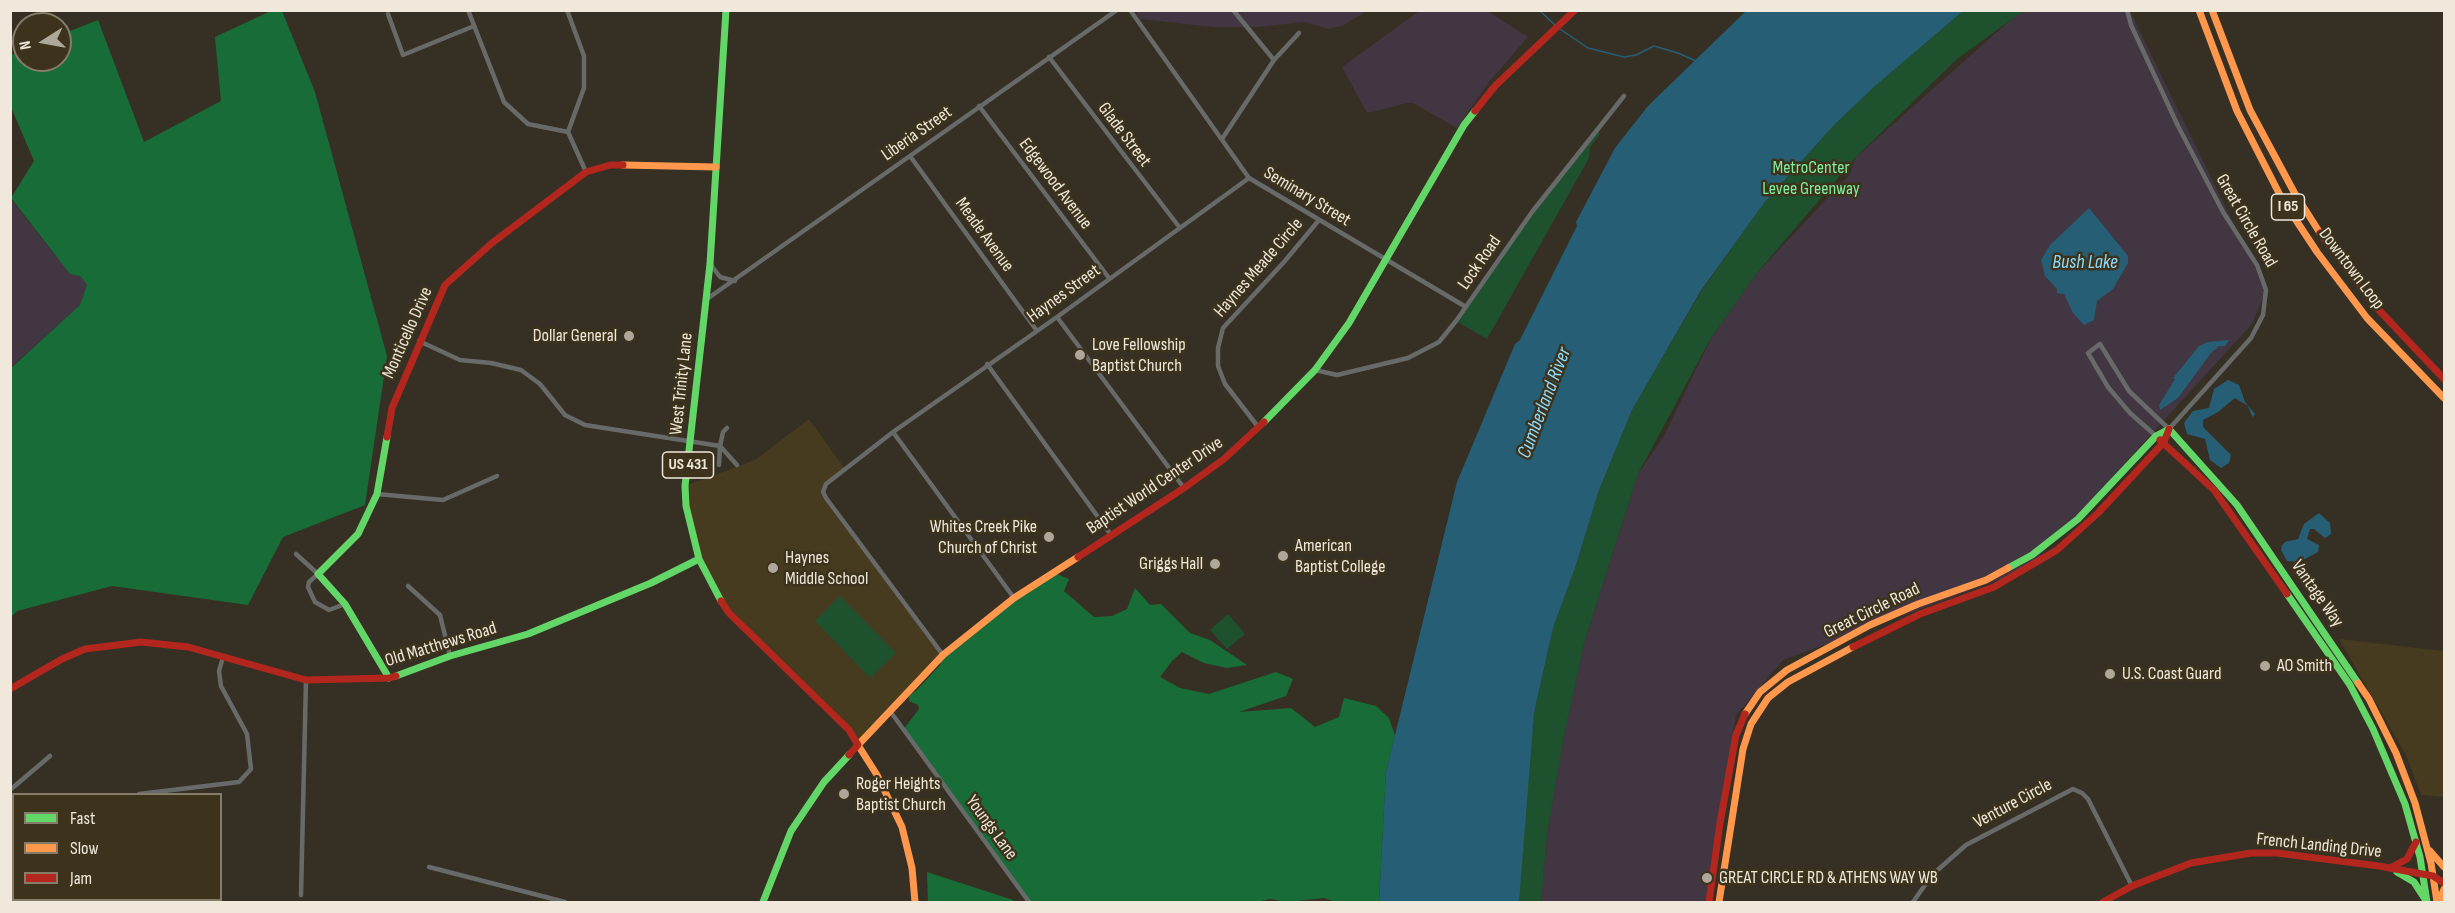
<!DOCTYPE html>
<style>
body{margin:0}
#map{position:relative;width:2455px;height:913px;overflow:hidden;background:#363024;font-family:"Sofia Sans Condensed",sans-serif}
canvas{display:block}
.frame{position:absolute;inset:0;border:12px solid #efe8db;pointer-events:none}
.legend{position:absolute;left:12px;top:793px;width:210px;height:108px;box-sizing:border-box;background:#3d331d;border:2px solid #847b69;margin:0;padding:8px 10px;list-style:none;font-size:18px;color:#efe8db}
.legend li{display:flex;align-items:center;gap:12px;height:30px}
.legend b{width:30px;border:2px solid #847b69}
.north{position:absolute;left:12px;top:12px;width:60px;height:60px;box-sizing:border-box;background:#3d331d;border:2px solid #847b69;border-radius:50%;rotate:259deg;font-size:16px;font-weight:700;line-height:24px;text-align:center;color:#efe8db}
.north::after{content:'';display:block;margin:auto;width:21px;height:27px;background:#aea89b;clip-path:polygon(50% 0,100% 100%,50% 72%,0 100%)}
</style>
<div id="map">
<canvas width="2455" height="913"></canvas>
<div class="frame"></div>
<ul class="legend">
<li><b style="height:8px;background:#63d668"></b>Fast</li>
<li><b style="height:8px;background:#ff974d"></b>Slow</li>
<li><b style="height:8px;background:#b3261e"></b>Jam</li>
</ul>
<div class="north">N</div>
</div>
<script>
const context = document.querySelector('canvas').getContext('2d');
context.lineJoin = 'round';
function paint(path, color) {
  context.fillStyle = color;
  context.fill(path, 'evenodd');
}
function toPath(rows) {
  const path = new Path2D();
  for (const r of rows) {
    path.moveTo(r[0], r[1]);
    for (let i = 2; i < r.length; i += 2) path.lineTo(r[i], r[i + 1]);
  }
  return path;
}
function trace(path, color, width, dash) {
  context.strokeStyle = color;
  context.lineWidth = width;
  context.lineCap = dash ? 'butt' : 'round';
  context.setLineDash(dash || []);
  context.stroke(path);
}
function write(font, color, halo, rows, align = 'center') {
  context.font = font + ' "Sofia Sans Condensed",sans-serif';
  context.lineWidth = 5;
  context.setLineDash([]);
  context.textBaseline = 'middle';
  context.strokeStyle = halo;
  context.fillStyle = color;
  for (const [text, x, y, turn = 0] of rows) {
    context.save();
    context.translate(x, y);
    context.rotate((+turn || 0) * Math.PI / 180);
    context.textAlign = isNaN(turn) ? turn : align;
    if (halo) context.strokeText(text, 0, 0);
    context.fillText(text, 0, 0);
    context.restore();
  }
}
const built = toPath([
 [809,419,845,469,826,484,823,492,943,655,858,745,849,730,729,613,699,559,685,486,755,460],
 [2339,639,2444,651,2444,797,2421,795,2406,755]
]);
const industrial = toPath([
 [2024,10,2130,11,2266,290,2252,324,2028,569,1783,660,1736,715,1706,902,1541,902,1547,834,1564,736,1585,640,1638,474,1664,436,1711,338,1757,273,1850,174,1855,158,2015,16],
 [1135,11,1367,11,1342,26,1329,29,1305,22,1258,27,1213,27,1140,19],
 [1419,11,1487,11,1528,37,1489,82,1457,128,1413,103,1407,103,1367,113,1342,67],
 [10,198,70,274,80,276,87,285,80,305,11,367]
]);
const green = toPath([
 [1963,11,2023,11,1957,59,1855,158,1757,273,1711,338,1638,474,1585,640,1564,736,1547,834,1541,902,1517,902,1524,791,1534,713,1553,628,1575,568,1599,490,1632,410,1700,293,1764,203,1834,125,1874,87],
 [1597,131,1600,134,1590,147,1589,158,1487,339,1456,321,1532,212],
 [840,596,896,653,870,678,815,621],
 [1228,614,1245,634,1227,649,1210,630]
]);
const forest = toPath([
 [273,10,282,11,315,92,387,356,365,505,283,537,248,605,112,586,17,611,11,617,11,368,80,305,87,285,80,276,70,274,11,198,34,161,11,107,11,55,24,50,24,60,60,60,60,35,98,20,144,142,221,101,215,37],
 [1052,572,1069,579,1064,591,1094,617,1112,616,1127,609,1135,588,1150,605,1161,604,1190,633,1210,640,1247,665,1227,668,1204,663,1182,652,1172,661,1160,677,1180,688,1209,694,1276,672,1293,679,1286,696,1239,712,1291,708,1315,727,1339,717,1344,698,1376,706,1389,718,1395,736,1386,772,1379,902,1336,902,1324,898,1288,902,1270,899,1257,902,1029,902,903,730,919,709,918,705,909,701,909,696,917,690,940,665,943,655],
 [927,872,1013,900,1012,902,928,902]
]);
const water = toPath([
 [1746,11,1963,11,1874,87,1834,125,1764,203,1700,292,1632,410,1599,490,1575,568,1553,628,1534,713,1519,902,1379,902,1386,772,1457,482,1515,344,1520,340,1577,226,1576,222,1615,148,1648,106],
 [2089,208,2128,256,2128,263,2113,289,2097,301,2094,320,2084,325,2073,313,2064,294,2057,293,2057,289,2045,276,2041,260,2050,245],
 [2229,340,2225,346,2219,346,2211,353,2178,398,2160,410,2159,405,2175,379,2173,378,2199,346,2208,342],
 [2228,380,2239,385,2245,402,2255,414,2253,417,2252,416,2248,406,2235,398,2218,412,2203,420,2203,427,2231,455,2229,463,2221,468,2210,460,2205,439,2187,434,2184,423,2193,411,2209,408,2214,389],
 [2319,513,2330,523,2331,534,2325,538,2314,529,2310,529,2307,539,2319,545,2318,552,2299,562,2287,561,2281,550,2282,545,2285,542,2298,539,2304,524]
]);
const stream = toPath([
 [1539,10,1556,26],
 [1560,29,1588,48,1624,57,1636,55,1654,46,1678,53,1696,61]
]);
const street = toPath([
 [468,10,504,102,528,124,568,132],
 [567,10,584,56,584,88,568,132],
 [1130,10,1249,178,1466,307],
 [1233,10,1274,60],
 [2127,10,2131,25,2178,126,2223,212,2257,265,2266,290,2263,315,2251,338,2169,429,2129,391,2100,344,2088,353,2108,387,2130,413,2156,436],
 [388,14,403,55,474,26],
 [1049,57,1180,228],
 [979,106,1109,278],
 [568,132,586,172],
 [1222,139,1274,60,1299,33],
 [910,156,1037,331],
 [711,265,720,277,735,281],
 [707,299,1117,10],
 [1057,317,1184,488],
 [419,341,460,360,491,363,521,370,540,384,565,415,585,425,720,446,719,465],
 [987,364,1111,535],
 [1315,370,1337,375,1408,358,1439,342,1456,321,1532,212,1624,96],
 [727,428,723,432,720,446,737,465],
 [1259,428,1225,384,1218,366,1218,348,1223,328,1284,262,1319,220],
 [893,432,1014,598],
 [377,494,443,500,497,476],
 [296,554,318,574,309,582,308,587,315,602,329,610,345,604],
 [408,586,440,615,450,656],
 [943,655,826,498,823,492,826,484,893,432,1057,317,1249,178],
 [890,711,1029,902],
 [10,790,50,756],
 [139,794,239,782,251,769,247,734,221,686,219,671,223,657],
 [429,867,565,902],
 [10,889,14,889],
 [301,895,306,680],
 [1913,902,1932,875,1966,845,2073,789,2082,793,2088,799,2132,886]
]);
const fast = toPath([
 [1264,422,1315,370,1349,323,1464,125,1475,111],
 [2169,429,2237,505,2358,683],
 [387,437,377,494,358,534,318,574,345,604,389,678],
 [2008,568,2032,555,2078,519,2156,436,2169,429],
 [2287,594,2350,685,2373,729,2405,804,2420,857,2427,902],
 [721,601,699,559,686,506,685,486,710,264,726,10],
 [396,676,450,656,528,634,651,583,699,559],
 [2397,872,2414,882,2425,899],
 [763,902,791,831,824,782,849,755]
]);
const slow = toPath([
 [2199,10,2237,111,2282,199,2317,252,2367,318,2444,398],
 [2212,10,2250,110,2294,192,2320,233],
 [623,165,716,167],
 [2358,683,2369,699,2396,753,2415,803,2431,863,2437,902],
 [1745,714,1760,692,1787,670,1870,625,1918,604,1986,580,2008,568],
 [2430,851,2444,867],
 [915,902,912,868,902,827,877,775,858,745,943,655,1014,598,1078,557],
 [1719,902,1743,749,1751,724,1768,698,1788,682,1853,647],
 [2439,902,2444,889]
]);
const jam = toPath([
 [1475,111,1495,86,1575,10],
 [2320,233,2376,307,2444,379],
 [387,437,392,408,445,285,492,243,586,172,610,165,623,165],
 [2160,440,2214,490,2287,594],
 [1078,557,1184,488,1224,459,1264,422],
 [721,601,729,613,849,730,858,745,849,755],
 [1853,647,1920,614,1994,587,2057,550,2098,513,2164,442,2169,429],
 [10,689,62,659,85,649,141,642,188,647,306,680,389,678,396,676],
 [2390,868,2407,859,2416,842],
 [1709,902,1720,823,1736,735,1745,714],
 [2103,902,2132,886,2191,863,2251,853,2277,853,2379,866,2433,876,2444,883]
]);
const markers = [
 [629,336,6,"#aea89b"],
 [1080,355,6,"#aea89b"],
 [1049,537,6,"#aea89b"],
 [1283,556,6,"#aea89b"],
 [1215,564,6,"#aea89b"],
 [773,568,6,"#aea89b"],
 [2265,666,6,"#aea89b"],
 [2110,674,6,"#aea89b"],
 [844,794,6,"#aea89b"],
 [1707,878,6,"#aea89b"]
];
const shields = [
 [2288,207,33],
 [688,465,51]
];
const shieldNames = [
 ["I 65",2288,207],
 ["US 431",688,465]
];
const streetNames = [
 ["Liberia Street",917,134,-35],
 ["Glade Street",1124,135,53],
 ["Edgewood Avenue",1055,184,53],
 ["Seminary Street",1307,197,31],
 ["Great Circle Road",2246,221,60],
 ["Meade Avenue",984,235,54],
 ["Lock Road",1480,263,-55],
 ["Haynes Meade Circle",1259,268,-49],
 ["Downtown Loop",2351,269,53],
 ["Haynes Street",1064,294,-36],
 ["Monticello Drive",408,333,-66],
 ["West Trinity Lane",682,384,-84],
 ["Baptist World Center Drive",1155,486,-34],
 ["Vantage Way",2317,594,55],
 ["Great Circle Road",1872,611,-26],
 ["Old Matthews Road",441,645,-17],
 ["Venture Circle",2013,804,-28],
 ["Youngs Lane",991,828,54],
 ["French Landing Drive",2319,846,6]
];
const parkNames = [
 ["MetroCenter",1811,168],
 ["Levee Greenway",1811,189]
];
const poiNames = [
 ["Dollar General",617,336,"right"],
 ["Love Fellowship",1092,345],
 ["Baptist Church",1092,366],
 ["Whites Creek Pike",1037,527,"right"],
 ["Church of Christ",1037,548,"right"],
 ["American",1295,546],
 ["Baptist College",1295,567],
 ["Haynes",785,558],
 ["Middle School",785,579],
 ["Griggs Hall",1203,564,"right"],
 ["AO Smith",2277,666],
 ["U.S. Coast Guard",2122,674],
 ["Roger Heights",856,784],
 ["Baptist Church",856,805],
 ["GREAT CIRCLE RD & ATHENS WAY WB",1719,878]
];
const waterNames = [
 ["Bush Lake",2085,263],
 ["Cumberland River",1545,403,-69]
];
paint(built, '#463a1f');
paint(industrial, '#413641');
paint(green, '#1e512d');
paint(forest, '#186c37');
paint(water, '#265f75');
trace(stream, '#265f75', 1.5);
trace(street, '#686a6a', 4.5);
trace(fast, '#63d668', 7);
trace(slow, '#ff974d', 7);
trace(jam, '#b3261e', 7);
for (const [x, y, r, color] of markers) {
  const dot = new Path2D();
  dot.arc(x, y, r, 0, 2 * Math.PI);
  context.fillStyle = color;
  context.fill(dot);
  trace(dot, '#3d331d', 2);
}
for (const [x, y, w] of shields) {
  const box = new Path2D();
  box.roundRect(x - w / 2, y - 13, w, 26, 4.5);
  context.fillStyle = '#3d331d';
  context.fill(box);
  trace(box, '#efe8db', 1.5);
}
write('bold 16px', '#efe8db', null, shieldNames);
write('18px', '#efe8db', '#3d331d', streetNames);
write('18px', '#7eef9d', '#3d331d', parkNames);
write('18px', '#efe8db', '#3d331d', poiNames, 'left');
write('italic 20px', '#8adbfe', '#3d331d', waterNames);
</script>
